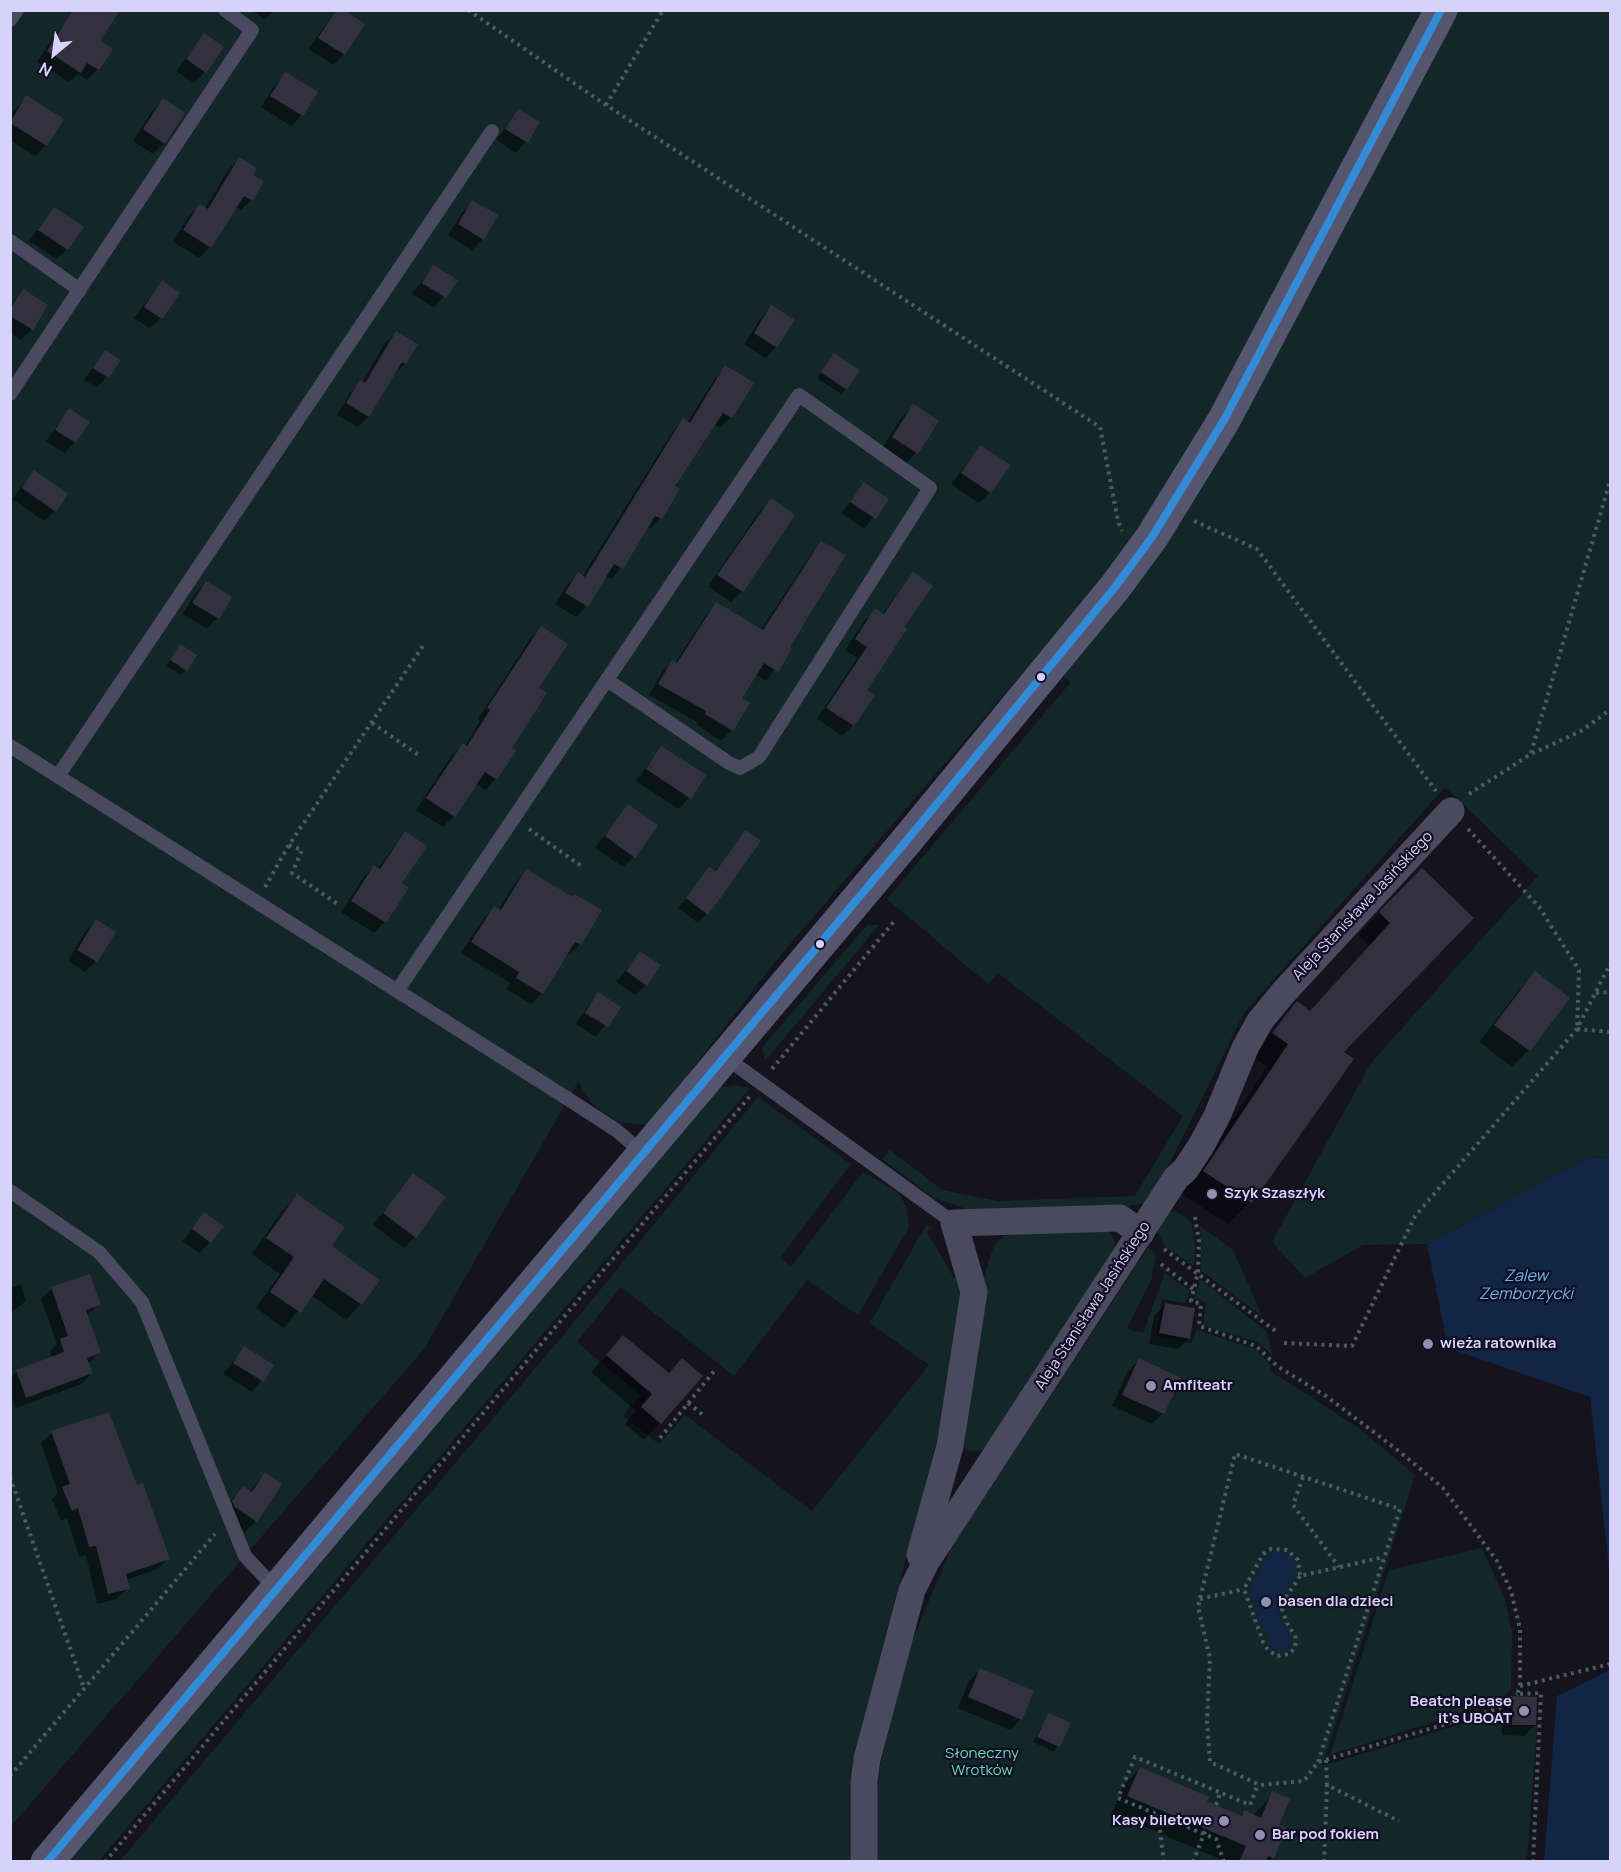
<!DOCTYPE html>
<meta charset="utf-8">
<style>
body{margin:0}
#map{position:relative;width:1621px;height:1872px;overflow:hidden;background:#15131e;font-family:Manrope,sans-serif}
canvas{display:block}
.frame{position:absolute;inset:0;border:12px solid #d7d2fc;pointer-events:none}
.north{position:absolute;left:24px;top:24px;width:60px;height:60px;-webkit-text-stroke:4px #120f22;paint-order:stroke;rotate:209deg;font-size:16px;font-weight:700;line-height:24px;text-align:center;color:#d7d2fc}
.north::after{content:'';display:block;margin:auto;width:21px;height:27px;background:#d7d2fc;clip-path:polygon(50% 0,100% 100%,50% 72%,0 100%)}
</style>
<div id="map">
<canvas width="1621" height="1872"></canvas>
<div class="frame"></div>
<div class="north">N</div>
</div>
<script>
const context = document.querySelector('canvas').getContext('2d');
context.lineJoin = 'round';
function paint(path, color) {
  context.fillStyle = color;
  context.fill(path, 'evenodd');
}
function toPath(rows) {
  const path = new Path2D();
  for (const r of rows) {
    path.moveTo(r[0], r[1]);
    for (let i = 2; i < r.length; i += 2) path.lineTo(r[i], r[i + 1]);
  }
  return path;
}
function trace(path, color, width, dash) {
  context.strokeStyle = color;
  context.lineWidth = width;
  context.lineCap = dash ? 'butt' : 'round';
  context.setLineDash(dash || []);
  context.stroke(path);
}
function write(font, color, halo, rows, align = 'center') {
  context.font = font + ' Manrope,sans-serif';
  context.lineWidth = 4.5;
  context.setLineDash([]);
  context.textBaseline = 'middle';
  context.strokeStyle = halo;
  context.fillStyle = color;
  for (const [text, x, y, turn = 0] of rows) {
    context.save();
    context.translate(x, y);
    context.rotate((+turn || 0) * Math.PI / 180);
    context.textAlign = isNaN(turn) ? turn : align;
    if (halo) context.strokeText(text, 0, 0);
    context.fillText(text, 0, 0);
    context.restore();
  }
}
const green = toPath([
 [11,11,1610,11,1610,1157,1587,1158,1427,1244,1363,1245,1305,1278,1272,1242,1371,1063,1538,876,1445,787,1244,1013,1165,1173,1143,1204,1052,1215,967,1209,934,1198,882,1159,890,1150,942,1190,998,1201,1135,1196,1183,1116,998,973,988,984,887,899,1071,682,1037,656,779,957,649,1125,618,1122,592,1104,578,1082,424,1349,11,1826],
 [867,925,879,925,765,1061,762,1048],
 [735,1085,750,1088,99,1861,66,1862,718,1088],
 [758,1097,851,1164,780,1258,791,1267,863,1172,898,1192,906,1206,909,1227,858,1315,807,1280,734,1376,621,1287,577,1342,640,1395,623,1416,659,1444,685,1415,812,1511,929,1365,870,1323,926,1225,934,1227,927,1232,954,1278,961,1274,965,1288,936,1444,850,1770,850,1861,119,1862,565,1333],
 [1176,1211,1191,1222,1195,1241,1194,1266,1166,1247,1157,1232,1169,1212],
 [1200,1226,1233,1250,1262,1316,1201,1271],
 [1102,1227,1111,1233,1115,1242,1115,1254,991,1440,982,1450,970,1451,963,1446,985,1273,994,1246,1006,1233],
 [1148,1248,1156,1254,1151,1281,1127,1329,1143,1333,1165,1273,1190,1291,1185,1303,1162,1299,1156,1335,1191,1343,1197,1330,1255,1349,1271,1365,1269,1370,1356,1426,1415,1475,1322,1766,1502,1712,1505,1725,1537,1726,1527,1861,876,1862,874,1814,880,1766,907,1653,952,1546],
 [1200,1279,1267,1332,1273,1357,1258,1342,1203,1325,1206,1303,1195,1298],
 [1482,1548,1505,1599,1512,1632,1511,1690,1496,1702,1330,1755,1389,1570]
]);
const water = toPath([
 [1610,1157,1610,1577,1590,1397,1448,1348,1427,1244,1587,1158],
 [1278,1551,1290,1556,1294,1561,1296,1573,1278,1607,1281,1623,1291,1634,1292,1642,1287,1649,1279,1652,1268,1643,1269,1633,1264,1631,1249,1592,1257,1573,1261,1572,1262,1561,1271,1553],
 [1610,1670,1610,1861,1544,1861,1557,1696]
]);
const shadow = toPath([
 [251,10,274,10,265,20],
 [336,10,344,54,333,65,308,49],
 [68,21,98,41,98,69,87,80,78,74,69,82,37,62,57,32],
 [204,35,205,72,194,83,176,71],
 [286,74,302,115,291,126,261,107,275,85],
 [26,97,46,145,35,156,10,140,10,116],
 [163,100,164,143,153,154,133,141,152,111],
 [518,111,526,142,516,153,496,140],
 [239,159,251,176,252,200,241,210,235,207,210,247,199,258,173,242,189,216,199,206,205,209,228,170],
 [473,202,483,239,472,250,448,235,462,213],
 [54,209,67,249,56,259,29,241],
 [433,267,456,281,434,308,412,294],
 [162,282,161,318,150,328,134,318],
 [23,291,32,329,21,340,10,333,10,305],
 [771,307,776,347,765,358,744,344,761,318],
 [396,333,416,344,405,364,394,374,368,417,357,427,337,415,350,393,362,383,385,343],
 [105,352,119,361,97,388,84,380],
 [834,355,846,389,841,394,817,378],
 [726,367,731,417,720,428,714,424,672,487,678,490,660,518,650,529,646,527,621,568,611,579,605,576,587,606,576,617,555,604,567,585,578,574,582,577,673,431,683,420,687,423,715,378],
 [913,406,916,453,906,464,882,448,902,417],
 [69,410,75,442,65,453,46,441],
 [980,447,990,492,979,503,951,484],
 [34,472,55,511,44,521,12,499],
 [864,484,887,499,864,529,841,513],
 [771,500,793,515,742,591,731,602,708,586,760,511],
 [822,542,788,648,790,649,766,681,755,674,740,699,748,704,732,730,721,741,696,724,697,722,649,695,662,672,672,662,675,663,707,614,717,603,760,631,812,553],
 [913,574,902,627,865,690,853,725,842,736,817,719,857,658,845,650,865,620,876,610,882,614],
 [206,583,217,618,207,629,183,614,195,593],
 [541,628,537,688,496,779,485,790,475,783,454,816,443,827,416,810,452,755,463,745,465,746,480,721,478,719,530,639],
 [180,646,186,670,181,675,166,666],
 [661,748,689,798,679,809,636,781],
 [628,806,634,857,623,867,595,848],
 [745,832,707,914,698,923,678,908,710,869,714,872],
 [405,833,400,884,407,888,385,922,374,933,341,912,363,878,374,867,377,869],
 [526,871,572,899,600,911,580,945,569,955,566,953,542,993,531,1004,506,989,510,983,461,953,483,919,494,908,498,910,516,882],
 [1422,871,1342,1053,1351,1059,1250,1202,1228,1224,1182,1194,1267,1067,1251,1055,1297,1003,1309,1012,1370,946,1358,935],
 [96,921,96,961,85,972,68,961,85,932],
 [640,953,646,985,635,995,616,982],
 [1535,973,1568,999,1529,1050,1512,1067,1479,1042,1519,990],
 [598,993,619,1007,596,1037,575,1024],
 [413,1175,415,1237,404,1248,373,1225],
 [297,1196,361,1304,346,1320,311,1295,284,1328,256,1308,280,1274,252,1254,282,1211],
 [205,1214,210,1242,200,1253,182,1241],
 [21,1284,26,1301,10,1313,10,1288],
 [52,1288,99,1305,86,1316,99,1353,88,1364,92,1373,81,1384,16,1408,10,1394,10,1378,17,1371,52,1358,50,1351,57,1344,41,1299],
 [1165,1305,1189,1338,1178,1349,1149,1344,1154,1316],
 [623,1337,667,1374,682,1360,701,1376,644,1440,625,1424,636,1411,591,1372],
 [244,1348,272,1366,252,1392,223,1374],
 [1139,1360,1163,1413,1152,1424,1112,1406,1128,1371],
 [52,1433,136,1487,168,1558,158,1569,126,1580,128,1588,117,1599,97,1604,86,1555,79,1557,67,1518,61,1521,52,1499,58,1493,41,1443],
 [265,1474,256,1521,245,1532,224,1518,222,1513,243,1488,249,1492],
 [233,1498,236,1498,229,1508,227,1506],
 [980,1670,1021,1719,1010,1730,958,1708,969,1681],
 [1513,1698,1535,1725,1524,1736,1502,1735,1502,1709],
 [1048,1714,1069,1724,1054,1752,1033,1742],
 [1140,1769,1240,1816,1244,1812,1253,1816,1273,1793,1277,1826,1273,1857,1268,1862,1227,1862,1112,1813,1123,1785]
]);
const building = toPath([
 [73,10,120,10,100,41,113,49,99,70,87,63,81,73,47,51],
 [336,10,345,10,365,24,345,55,318,38],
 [204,33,224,47,206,73,186,59],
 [285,72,318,92,303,116,270,96],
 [26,95,64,119,47,146,10,123],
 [163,98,185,113,165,144,143,129],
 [518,109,540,122,528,143,505,129],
 [239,157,257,168,253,175,264,181,253,201,244,196,211,248,183,230,199,204,208,209],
 [472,200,498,215,484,240,458,224],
 [54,207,84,227,68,250,38,230],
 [433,265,458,280,446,298,422,283],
 [162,280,180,293,162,319,144,307],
 [23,289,48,305,33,330,10,316,10,309],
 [771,305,795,320,777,348,754,333],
 [396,331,418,344,406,364,402,362,369,417,346,403,360,380,365,383],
 [105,350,121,360,109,378,93,368],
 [834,353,860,370,847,390,821,372],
 [725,365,754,383,732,418,723,413,675,486,680,489,662,519,655,516,623,569,614,564,588,607,565,593,578,572,585,577,683,418,690,423],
 [913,404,939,421,918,454,892,437],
 [69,408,90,422,76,443,55,430],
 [980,445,1011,465,991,493,961,473],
 [34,470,68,494,56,512,22,488],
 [864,482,889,499,876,519,850,502],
 [771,498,795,515,743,592,717,575],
 [821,541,846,555,790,647,792,649,778,672,764,663,742,698,750,703,733,731,705,714,706,711,658,684,672,660,677,663,716,602,763,630],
 [913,572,933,586,904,627,907,629,867,690,875,695,854,726,826,708,867,647,855,639,875,608,884,614],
 [206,581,232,597,219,619,192,603],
 [541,626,568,644,539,688,547,693,512,748,516,751,497,780,485,772,455,817,426,798,463,743,467,746,490,710,487,708],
 [180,644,197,655,187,671,170,660],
 [661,746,706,775,691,799,646,769],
 [628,804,658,825,635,858,605,836],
 [745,830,761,841,708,915,686,898,709,867,716,871],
 [405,831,427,846,402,883,409,888,386,923,351,901,374,865,380,869],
 [1422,868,1474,918,1344,1052,1354,1059,1252,1203,1203,1171,1288,1044,1272,1033,1297,1001,1310,1011,1390,923,1379,912],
 [526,869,573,897,574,894,602,910,581,945,575,942,543,994,516,978,519,972,471,942,494,906,501,910],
 [96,919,116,932,97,962,77,950],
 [640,951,661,965,647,986,626,971],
 [1535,971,1570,998,1530,1051,1494,1025],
 [598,992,621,1007,608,1027,585,1013],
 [413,1173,446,1197,416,1238,383,1213],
 [297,1194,345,1227,332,1246,380,1280,362,1305,324,1279,301,1313,270,1292,294,1257,266,1238],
 [204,1212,224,1226,211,1243,192,1229],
 [90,1274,101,1305,86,1310,101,1353,87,1358,93,1373,26,1398,16,1370,64,1352,60,1339,68,1336,51,1287],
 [1165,1303,1195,1308,1190,1339,1159,1333],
 [623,1335,669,1373,682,1358,703,1376,661,1424,641,1407,652,1394,606,1355],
 [244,1346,274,1365,264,1382,233,1363],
 [1139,1358,1181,1378,1164,1414,1122,1395],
 [109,1412,137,1485,143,1483,170,1559,126,1574,130,1589,108,1594,96,1546,89,1547,78,1508,72,1511,62,1487,70,1484,51,1431],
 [265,1472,282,1484,257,1522,235,1507,232,1501,243,1486,252,1492],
 [980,1668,1034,1691,1022,1720,968,1697],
 [1513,1696,1537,1697,1536,1725,1512,1725],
 [1048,1713,1071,1723,1060,1747,1037,1737],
 [1140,1767,1209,1797,1207,1801,1242,1816,1244,1810,1261,1818,1272,1791,1290,1799,1279,1825,1287,1828,1274,1858,1268,1856,1265,1862,1239,1862,1246,1846,1127,1796]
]);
const path = toPath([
 [468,10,606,105,1100,427,1118,521,1122,531],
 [606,105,663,10],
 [1194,521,1257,549,1436,791],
 [372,723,420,756],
 [1531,753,1610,481],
 [1469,794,1531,754,1581,731,1610,710],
 [529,829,584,868],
 [1468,829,1539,907,1579,970,1577,1029],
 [289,845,302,850,292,873,339,905],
 [265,887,289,845,425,643],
 [1596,993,1610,992],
 [1577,1029,1610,1032],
 [772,1069,896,919],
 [1195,1217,1199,1242,1198,1272,1191,1301,1201,1304,1199,1326,1256,1346,1277,1366,1326,1396,1400,1452,1443,1488,1497,1561,1511,1591,1520,1629,1520,1686,1517,1694,1541,1693,1533,1862],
 [1164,1249,1277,1332],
 [1161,1264,1193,1289],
 [1284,1343,1352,1346,1415,1216,1577,1029,1610,964],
 [688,1403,703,1415],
 [660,1438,715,1370],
 [10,1477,84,1688],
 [1303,1477,1293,1505,1339,1567],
 [1300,1576,1285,1599,1282,1609,1287,1623,1296,1638,1295,1647,1290,1654,1277,1656,1268,1650,1263,1642,1244,1589,1263,1554,1271,1549,1287,1550,1298,1560,1300,1576,1384,1557],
 [1200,1599,1244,1589],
 [1520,1686,1610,1664],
 [1326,1760,1327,1785,1399,1821],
 [1318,1762,1400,1509,1235,1454,1198,1607,1210,1658,1207,1722,1210,1762,1260,1785,1304,1781,1318,1762,1500,1708,1517,1694],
 [10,1776,215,1534],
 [1216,1805,1220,1793],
 [1158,1815,1164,1862],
 [105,1862,750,1096],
 [1193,1862,1207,1826],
 [1224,1862,1216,1839,1118,1798,1135,1757,1250,1805,1258,1784],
 [1324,1862,1327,1785]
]);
const lane = toPath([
 [10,20,17,10],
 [10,241,80,290],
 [10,394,252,30,225,10],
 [10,746,565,1097,616,1130,643,1153],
 [58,776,492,131],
 [397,991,799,395,930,488,759,757,740,768,729,763,607,680],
 [725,1057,954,1223],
 [10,1191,99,1252,142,1302,245,1556,276,1589]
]);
const street = toPath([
 [920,1555,950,1446,974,1292,954,1223,1120,1218,1141,1233],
 [864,1862,864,1781,867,1759,912,1590,926,1562,1176,1178,1185,1170,1201,1146,1217,1116,1245,1048,1260,1021,1283,993,1451,811]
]);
const secondary = toPath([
 [47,1862,908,839,1116,586,1152,537,1224,420,1441,10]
]);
const bus1 = toPath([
 [47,1862,908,839,1116,586,1152,537,1224,420,1441,10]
]);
const markers = [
 [1041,677,5,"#d7d2fc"],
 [820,944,5,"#d7d2fc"],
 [1212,1194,6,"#938fae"],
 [1428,1344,6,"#938fae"],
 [1151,1386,6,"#938fae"],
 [1266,1602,6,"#938fae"],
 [1524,1711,6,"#938fae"],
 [1224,1821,6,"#938fae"],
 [1260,1835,6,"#938fae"]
];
const streetNames = [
 ["Aleja Stanisława Jasińskiego",1363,906,-47],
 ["Aleja Stanisława Jasińskiego",1093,1306,-57]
];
const poiNames = [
 ["Szyk Szaszłyk",1224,1194],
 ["wieża ratownika",1440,1344],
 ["Amfiteatr",1163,1386],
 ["basen dla dzieci",1278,1602],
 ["Beatch please",1512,1702,"right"],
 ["it's UBOAT",1512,1719,"right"],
 ["Kasy biletowe",1212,1821,"right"],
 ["Bar pod fokiem",1272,1835]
];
const parkNames = [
 ["Słoneczny",982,1754],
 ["Wrotków",982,1771]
];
const waterNames = [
 ["Zalew",1526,1277],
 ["Zemborzycki",1526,1295]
];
paint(green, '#122828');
paint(water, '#112544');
paint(shadow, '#0007');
paint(building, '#333140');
trace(path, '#4c5a66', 4, [3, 4.5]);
trace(lane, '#4a495e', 14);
trace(street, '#4a495e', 27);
trace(secondary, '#565570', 33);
trace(bus1, '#338bd7', 8);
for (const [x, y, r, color] of markers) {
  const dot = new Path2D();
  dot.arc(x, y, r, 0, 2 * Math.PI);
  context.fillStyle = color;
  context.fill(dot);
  trace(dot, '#120f22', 2);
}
write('15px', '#d7d2fc', '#120f22', streetNames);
write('bold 15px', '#d7d2fc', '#120f22', poiNames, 'left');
write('15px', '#63d8ba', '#120f22', parkNames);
write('italic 16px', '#66b4f6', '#120f22', waterNames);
</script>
